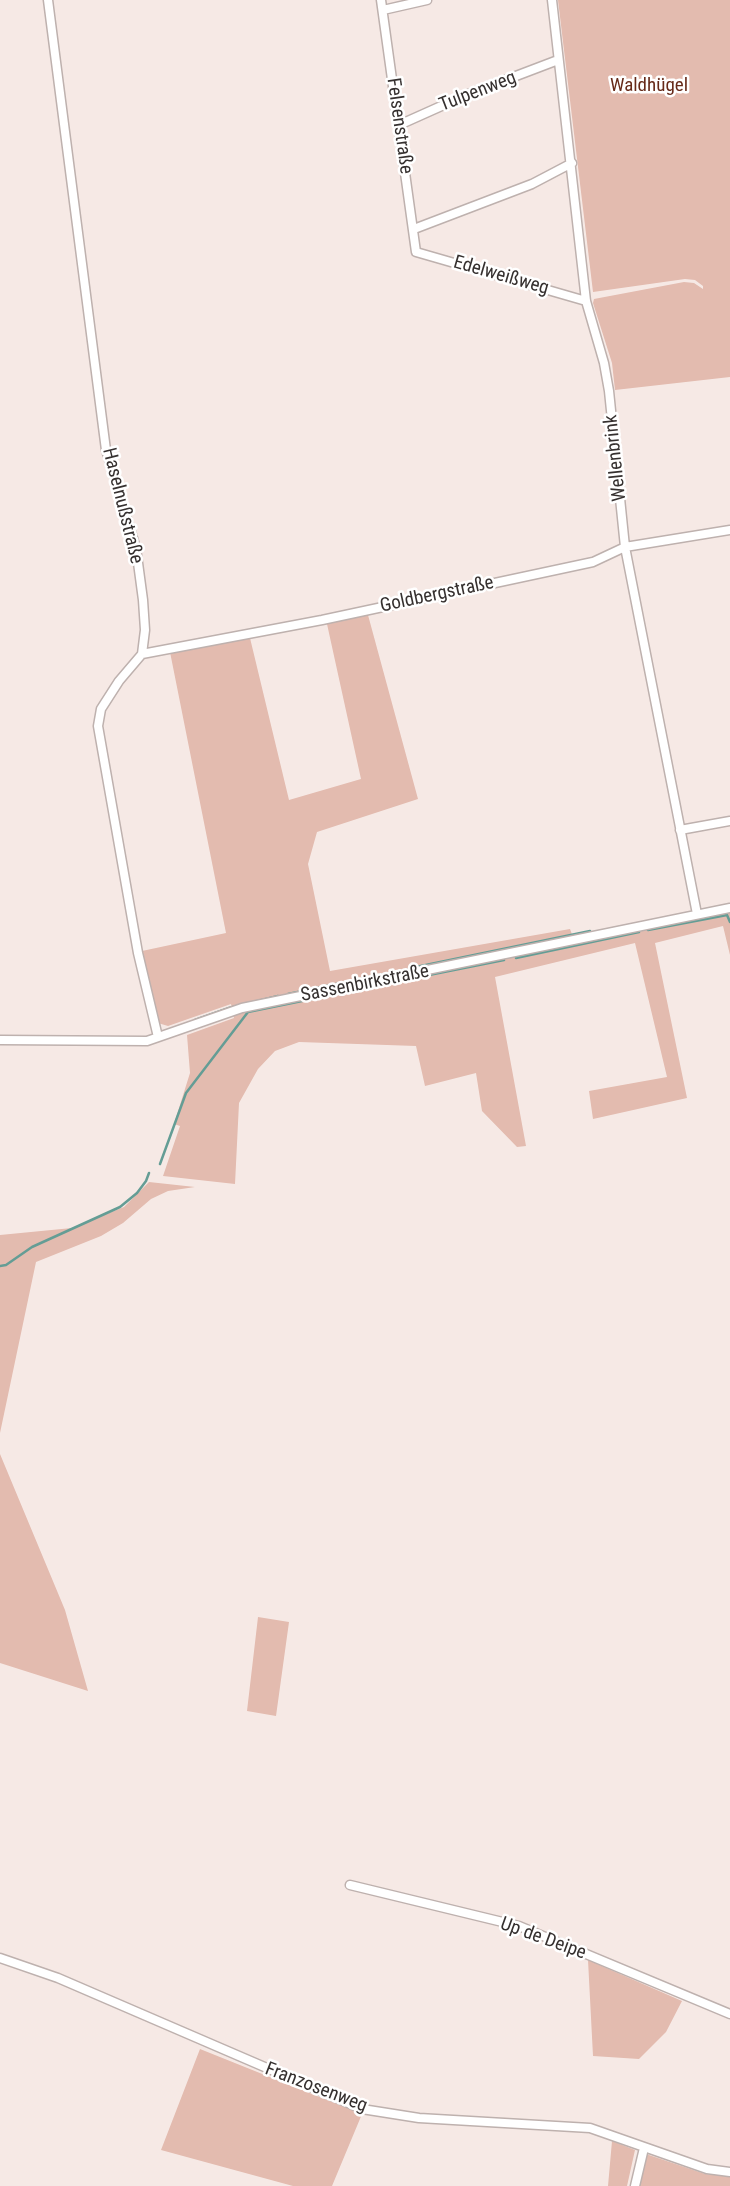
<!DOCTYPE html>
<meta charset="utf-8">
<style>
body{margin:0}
canvas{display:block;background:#f6e9e5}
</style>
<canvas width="730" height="2186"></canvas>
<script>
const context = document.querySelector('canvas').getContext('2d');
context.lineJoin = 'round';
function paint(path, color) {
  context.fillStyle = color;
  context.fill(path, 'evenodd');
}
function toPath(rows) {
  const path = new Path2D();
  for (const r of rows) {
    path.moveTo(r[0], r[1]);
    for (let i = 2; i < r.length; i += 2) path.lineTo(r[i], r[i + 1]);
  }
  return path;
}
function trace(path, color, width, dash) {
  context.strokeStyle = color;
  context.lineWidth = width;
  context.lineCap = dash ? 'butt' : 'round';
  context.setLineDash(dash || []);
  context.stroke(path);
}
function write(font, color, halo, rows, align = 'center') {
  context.font = font + ' "Roboto Condensed",sans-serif';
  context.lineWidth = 5;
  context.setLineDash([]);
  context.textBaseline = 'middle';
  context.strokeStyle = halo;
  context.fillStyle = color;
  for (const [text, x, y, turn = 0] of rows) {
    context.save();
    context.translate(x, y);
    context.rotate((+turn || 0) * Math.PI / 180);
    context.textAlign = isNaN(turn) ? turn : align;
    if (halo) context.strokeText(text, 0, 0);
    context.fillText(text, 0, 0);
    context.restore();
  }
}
const green = toPath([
 [558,0,730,0,730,377,615,390,612,363,593,303,594,299,684,282,694,283,703,289,703,286,695,280,685,279,593,292],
 [368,615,418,799,317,832,308,864,330,971,570,929,576,945,730,912,730,955,723,926,655,943,687,1098,593,1119,589,1091,667,1077,635,943,495,977,526,1146,517,1147,482,1111,476,1073,425,1086,416,1046,299,1042,275,1051,258,1069,239,1103,235,1184,163,1176,180,1126,174,1124,190,1073,187,1035,234,1018,231,1004,168,1026,158,1023,142,951,226,933,170,652,250,638,289,800,361,779,327,624],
 [149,1182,195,1187,168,1191,151,1199,123,1223,101,1236,36,1262,0,1433,0,1235,72,1228,124,1207],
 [0,1454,65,1610,88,1691,0,1663],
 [258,1617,289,1622,276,1716,247,1711],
 [588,1960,682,2001,666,2032,639,2059,593,2056],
 [200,2049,362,2114,332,2186,293,2186,161,2150],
 [612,2141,635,2150,627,2186,608,2186],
 [646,2154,705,2174,730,2176,730,2186,639,2186]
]);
const stream = toPath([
 [648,930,727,915,730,922],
 [516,958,639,932],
 [416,967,590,931],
 [414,978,504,960],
 [288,994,394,972],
 [195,1020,229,1008,278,996],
 [160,1164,186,1093,248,1012,400,981],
 [0,1266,6,1265,32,1247,120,1207,137,1193,146,1181,149,1173]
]);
const minor = toPath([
 [48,0,106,450,136,548,143,600,145,630,142,654,119,681,101,709,98,726,138,953,158,1037],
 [381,0,416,252,586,301],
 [552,0,586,301,604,363,609,391,625,547,697,914],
 [383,10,427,0],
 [399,125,466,95,558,60],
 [414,229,532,184,572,163],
 [142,654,322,620,593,562,625,547,730,530],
 [680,830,730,821],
 [0,1040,147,1041,242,1008,730,908],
 [350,1885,519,1926,730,2014],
 [0,1958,58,1978,362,2109,419,2118,590,2128,707,2169,730,2172],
 [635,2186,644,2148]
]);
const parkNames = [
 ["Waldhügel",649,86]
];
const streetNames = [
 ["Tulpenweg",478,92,-21],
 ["Felsenstraße",399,126,82],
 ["Edelweißweg",501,276,16],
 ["Wellenbrink",616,458,-96],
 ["Haselnußstraße",122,506,76],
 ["Goldbergstraße",437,595,-12],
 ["Sassenbirkstraße",365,984,-11],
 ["Up de Deipe",543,1939,20],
 ["Franzosenweg",316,2088,21]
];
paint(green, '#e3bbaf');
trace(stream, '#649d95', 2.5);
trace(minor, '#beb1ae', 11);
trace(minor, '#fff', 8);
write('19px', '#662a19', '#fff', parkNames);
write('19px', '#35302f', '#fff', streetNames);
</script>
